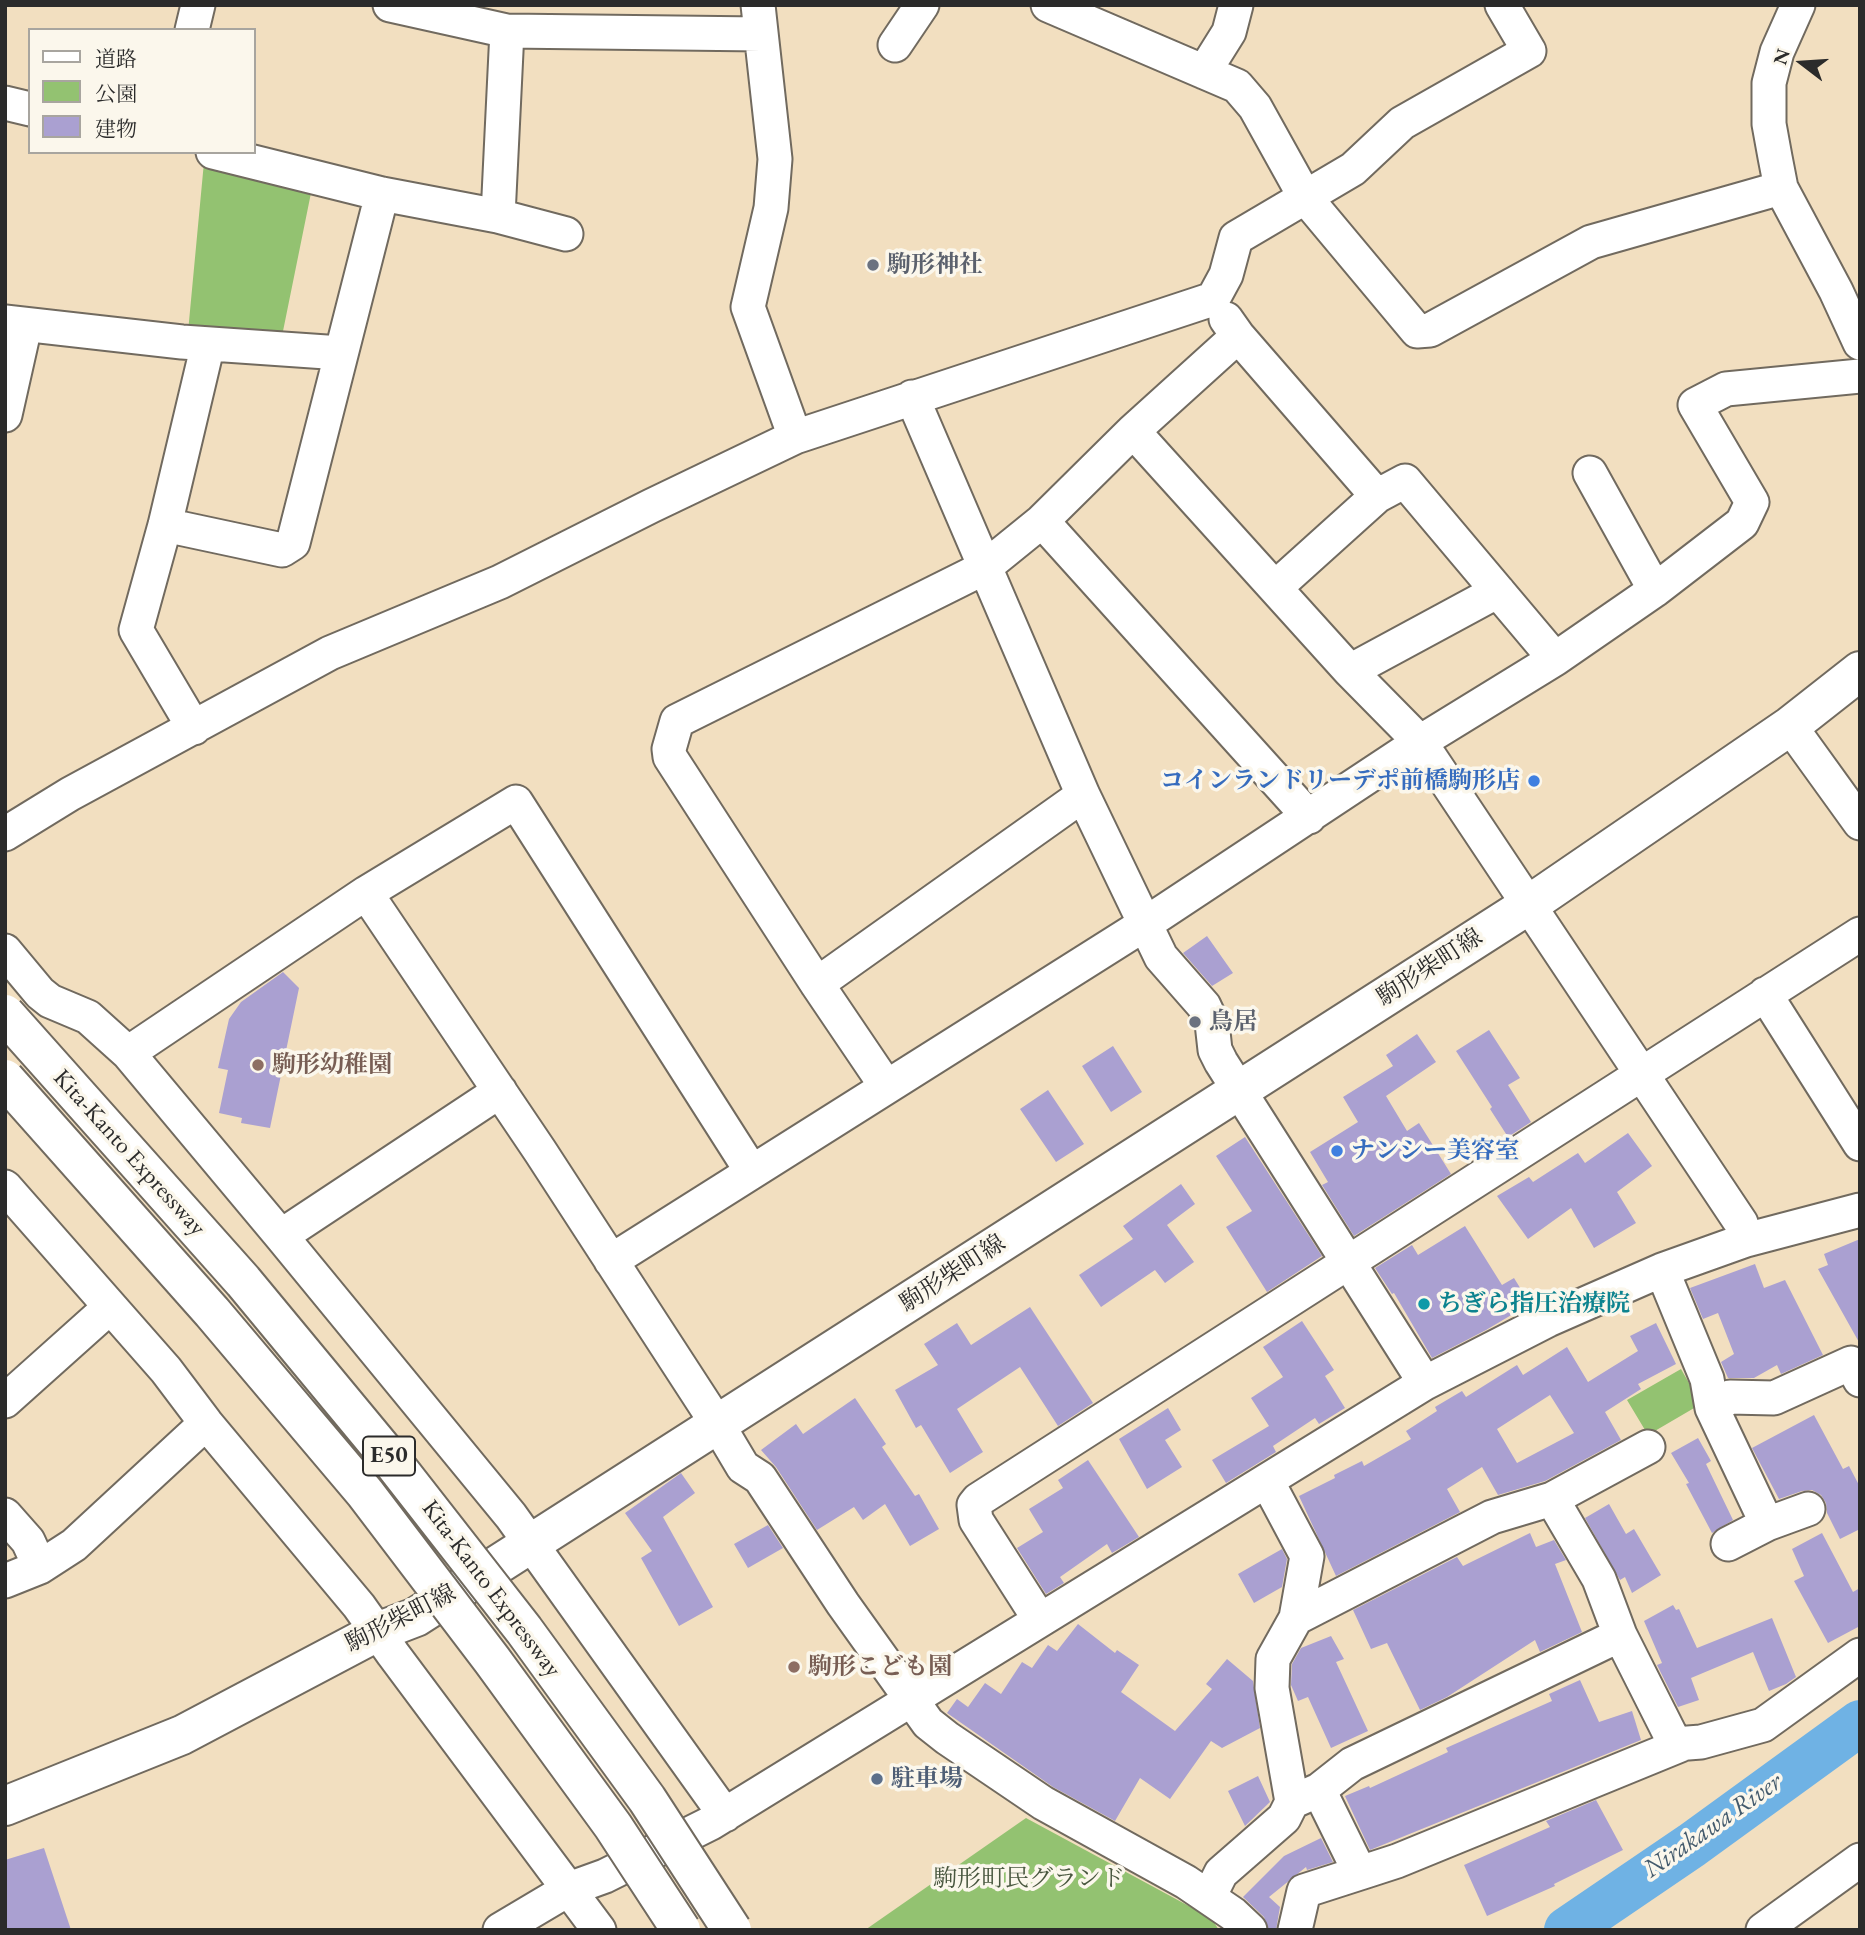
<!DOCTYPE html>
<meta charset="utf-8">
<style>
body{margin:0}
#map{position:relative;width:1865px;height:1935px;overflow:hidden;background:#f2dfc0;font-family:"EB Garamond","Noto Serif JP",serif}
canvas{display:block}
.frame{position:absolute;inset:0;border:7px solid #2b2b2b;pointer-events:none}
.legend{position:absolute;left:28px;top:28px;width:228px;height:126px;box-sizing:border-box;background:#fbf7ec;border:2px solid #a8a59f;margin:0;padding:9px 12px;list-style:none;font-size:21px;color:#2b2b2b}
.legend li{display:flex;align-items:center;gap:14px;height:35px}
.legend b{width:35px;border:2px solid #a8a59f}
.north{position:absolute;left:1767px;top:28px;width:70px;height:70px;-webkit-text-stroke:5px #fbf7ec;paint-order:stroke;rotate:287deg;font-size:19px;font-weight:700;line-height:28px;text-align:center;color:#2b2b2b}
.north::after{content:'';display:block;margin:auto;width:24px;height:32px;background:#2b2b2b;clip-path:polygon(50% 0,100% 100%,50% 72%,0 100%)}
</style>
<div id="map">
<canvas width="1865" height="1935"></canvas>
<div class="frame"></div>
<ul class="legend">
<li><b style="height:9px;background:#fff"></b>道路</li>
<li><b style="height:19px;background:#93c271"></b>公園</li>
<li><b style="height:19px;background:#aaa0d1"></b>建物</li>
</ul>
<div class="north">N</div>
</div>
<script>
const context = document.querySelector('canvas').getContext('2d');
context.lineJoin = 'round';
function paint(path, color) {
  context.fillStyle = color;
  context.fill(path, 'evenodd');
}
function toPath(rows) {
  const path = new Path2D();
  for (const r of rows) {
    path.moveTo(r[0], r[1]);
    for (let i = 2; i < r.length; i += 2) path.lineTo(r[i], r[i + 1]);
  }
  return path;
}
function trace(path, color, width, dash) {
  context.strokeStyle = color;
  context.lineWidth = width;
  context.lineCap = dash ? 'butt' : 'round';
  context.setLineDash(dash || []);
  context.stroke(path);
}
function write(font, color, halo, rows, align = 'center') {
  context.font = font + ' "EB Garamond","Noto Serif JP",serif';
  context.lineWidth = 7;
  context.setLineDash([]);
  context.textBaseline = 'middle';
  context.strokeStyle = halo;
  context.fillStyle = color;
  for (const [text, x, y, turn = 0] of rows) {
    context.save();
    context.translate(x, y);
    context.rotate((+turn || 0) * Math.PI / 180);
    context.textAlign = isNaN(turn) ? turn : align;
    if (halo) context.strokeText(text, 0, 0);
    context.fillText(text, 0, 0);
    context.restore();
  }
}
const green = toPath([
 [204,162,312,188,281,341,188,332],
 [1681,1369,1701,1404,1648,1435,1627,1400],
 [1026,1818,1211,1918,1219,1930,865,1930]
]);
const river = toPath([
 [1567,1930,1692,1845,1860,1723]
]);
const building = toPath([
 [1207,936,1233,973,1212,986,1183,953],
 [283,972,299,988,270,1128,241,1123,242,1118,219,1113,228,1070,218,1068,229,1019,241,1002],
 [1489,1030,1520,1078,1508,1085,1531,1122,1508,1137,1490,1109,1492,1107,1456,1051],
 [1417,1034,1436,1062,1386,1096,1407,1131,1419,1123,1451,1174,1354,1236,1322,1185,1328,1182,1310,1152,1358,1122,1343,1097,1393,1066,1386,1055],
 [1113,1046,1142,1092,1111,1112,1082,1066],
 [1048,1090,1084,1144,1056,1162,1020,1109],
 [1628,1133,1652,1166,1617,1192,1636,1223,1594,1248,1571,1208,1528,1239,1497,1196,1529,1177,1533,1182,1578,1153,1585,1163],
 [1245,1137,1322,1256,1267,1292,1226,1227,1252,1211,1216,1156],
 [1181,1184,1195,1204,1167,1225,1194,1262,1165,1283,1155,1270,1101,1307,1079,1275,1133,1239,1123,1226],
 [1465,1226,1502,1285,1514,1278,1530,1304,1486,1330,1432,1358,1394,1293,1392,1294,1375,1268,1412,1245,1418,1255],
 [1860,1239,1860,1344,1818,1269,1828,1265,1824,1254],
 [1755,1264,1764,1288,1785,1280,1823,1355,1781,1374,1777,1365,1754,1378,1728,1378,1721,1362,1734,1354,1718,1313,1703,1319,1690,1288],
 [1030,1307,1093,1403,1058,1426,1020,1367,957,1409,983,1452,950,1473,921,1425,916,1428,895,1390,938,1365,924,1344,957,1323,971,1345],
 [1302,1321,1334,1370,1325,1376,1345,1408,1319,1424,1315,1418,1273,1446,1276,1452,1226,1483,1212,1460,1269,1426,1251,1398,1283,1377,1263,1347],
 [1656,1323,1676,1364,1638,1384,1641,1389,1605,1412,1621,1440,1545,1481,1498,1495,1482,1467,1447,1489,1460,1512,1336,1576,1299,1496,1335,1478,1334,1475,1362,1461,1364,1466,1411,1439,1406,1431,1437,1411,1435,1407,1462,1391,1466,1397,1517,1365,1523,1375,1567,1347,1588,1382,1638,1351,1630,1336],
 [1550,1395,1574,1433,1517,1463,1497,1429],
 [855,1398,886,1444,882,1447,915,1496,919,1494,939,1529,910,1546,885,1504,863,1520,854,1507,817,1530,776,1467,761,1450,796,1424,803,1434],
 [1168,1408,1181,1430,1165,1440,1182,1467,1147,1489,1119,1439],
 [1814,1415,1843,1469,1849,1466,1860,1487,1860,1529,1840,1539,1827,1513,1826,1503,1821,1495,1812,1490,1802,1491,1779,1499,1752,1448],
 [1698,1438,1711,1461,1706,1464,1733,1520,1712,1533,1686,1484,1689,1483,1671,1453],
 [1088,1460,1139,1537,1112,1553,1107,1544,1060,1577,1064,1583,1046,1594,1017,1548,1043,1532,1029,1509,1063,1488,1058,1480],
 [681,1473,695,1493,663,1517,713,1607,679,1626,641,1558,652,1551,625,1513],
 [1609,1504,1626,1534,1634,1529,1661,1575,1632,1593,1625,1577,1620,1580,1585,1518],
 [768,1525,783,1548,748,1568,734,1544],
 [1530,1533,1536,1547,1554,1540,1566,1560,1555,1564,1582,1632,1540,1652,1535,1640,1447,1697,1420,1710,1387,1643,1371,1649,1353,1610,1457,1557,1463,1566],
 [1822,1533,1853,1592,1860,1588,1860,1626,1828,1643,1794,1581,1804,1576,1792,1549],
 [1282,1549,1287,1559,1282,1587,1254,1603,1238,1574],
 [1673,1605,1676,1610,1679,1609,1697,1648,1772,1618,1796,1677,1786,1684,1769,1691,1753,1652,1691,1678,1699,1700,1678,1707,1657,1665,1662,1663,1644,1621],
 [1078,1624,1115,1653,1117,1650,1139,1665,1121,1692,1175,1731,1212,1689,1206,1684,1227,1659,1253,1681,1260,1728,1222,1748,1211,1741,1170,1799,1140,1778,1115,1821,1053,1787,947,1713,957,1699,968,1707,985,1683,1001,1694,1022,1662,1032,1668,1048,1645,1057,1651],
 [1331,1636,1344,1659,1336,1662,1368,1731,1331,1748,1308,1697,1298,1701,1291,1685,1292,1664,1301,1648],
 [1580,1680,1599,1722,1632,1711,1641,1740,1370,1850,1345,1796,1369,1786,1370,1788,1448,1752,1446,1748,1552,1701,1549,1694],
 [1258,1776,1270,1802,1245,1826,1228,1791],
 [1596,1800,1623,1850,1554,1884,1555,1886,1487,1916,1464,1865,1550,1827,1546,1821],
 [1321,1838,1333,1862,1307,1870,1306,1867,1269,1897,1280,1907,1276,1930,1269,1930,1264,1917,1243,1897,1284,1856],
 [44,1848,71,1930,5,1930,5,1860]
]);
const minor = toPath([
 [390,5,507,31,761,34],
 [758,5,775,159,771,208,748,307,795,437],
 [1048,5,1237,86,1255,107,1305,197,1417,331,1430,330,1591,242,1781,188],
 [1798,5,1777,52,1769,83,1769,124,1775,157,1781,188,1836,291,1860,343],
 [192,30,198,5],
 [895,45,922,5],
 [1204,72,1229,32,1236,5],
 [5,103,30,109],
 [213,152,382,194,498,216,566,234],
 [498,216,507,31],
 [1226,319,1238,336,1377,496],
 [5,322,182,342,341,353],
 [912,397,1083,795,1161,957,1204,1006,1212,1023,1215,1050,1221,1062,1425,1383],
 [5,415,25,326],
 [1133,431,1350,671,1420,742,1741,1223,1746,1240],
 [1590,473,1655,590],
 [1042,521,1309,817],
 [165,525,282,550,293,543,382,194],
 [1555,659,1655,590,1742,523,1752,502,1695,405,1726,389,1860,376],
 [1350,671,1498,591],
 [1790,726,1860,823],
 [194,728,136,630,165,525,208,344],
 [5,834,70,794,330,653,500,582,651,506,795,437,1213,299,1226,275,1236,238,1353,169,1402,123,1529,51,1502,5],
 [366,893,540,1151,718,1425,743,1467,760,1478,843,1604,928,1723,947,1738,1043,1803,1186,1882,1233,1914,1250,1930],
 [5,951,40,993,50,1001,88,1017,128,1053,281,1236,511,1516,725,1815],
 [817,984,1083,795],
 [1765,994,1860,1144],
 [128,1053,366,893,516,802,752,1172],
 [886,1086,817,984,670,757,669,749,677,721,984,568,1042,521,1133,431,1238,336],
 [5,1187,166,1370,206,1423,359,1606,393,1654,599,1930],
 [281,1236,500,1091],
 [611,1261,1145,924,1420,742,1555,659,1405,481,1377,496,1276,587],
 [1662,1270,1707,1379,1712,1408,1767,1524],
 [5,1401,110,1307],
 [1712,1408,1730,1397,1774,1398,1851,1363,1860,1380],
 [1267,1481,1307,1556,1296,1618,1492,1517,1552,1499,1648,1447],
 [1552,1499,1599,1579,1620,1635,1675,1744,1701,1742,1763,1725,1860,1655],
 [5,1515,28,1541,40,1567],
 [1728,1544,1767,1524,1808,1509],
 [5,1581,40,1567,74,1545,206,1423],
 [1040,1620,976,1520,974,1505,978,1500,1860,934],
 [1319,1790,1360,1873,1397,1861,1683,1744],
 [1292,1802,1319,1790,1352,1764,1620,1635],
 [1209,1897,1221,1873,1284,1818,1292,1802,1272,1688,1273,1659,1296,1618],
 [500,1930,569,1889,605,1876,711,1823,1425,1383,1548,1320,1662,1270,1746,1240,1860,1210],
 [1295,1930,1304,1891,1360,1873],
 [1763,1930,1860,1860]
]);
const major = toPath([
 [5,1806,182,1735,377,1632,416,1617,1527,906,1790,726,1860,671]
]);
const highwayBridge = toPath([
 [5,1014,243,1281,392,1461,524,1630,647,1799,732,1930],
 [5,1079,212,1312,365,1493,492,1660,613,1826,681,1930]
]);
const markers = [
 [873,265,7,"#6b7280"],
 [1534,781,7,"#3f7fe0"],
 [1195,1022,7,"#6b7280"],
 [258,1065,7,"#8d6e63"],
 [1337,1151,7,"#3f7fe0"],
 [1424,1304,7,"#0f9aa8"],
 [794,1667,7,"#8d6e63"],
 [877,1779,7,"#5c6f8a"]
];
const shields = [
 [389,1456,52]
];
const shieldNames = [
 ["E50",389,1456]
];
const worshipNames = [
 ["駒形神社",887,265],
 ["鳥居",1209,1022]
];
const shopNames = [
 ["コインランドリーデポ前橋駒形店",1520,781],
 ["ナンシー美容室",1351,1151,"left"]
];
const streetNames = [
 ["駒形柴町線",1430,968,-33],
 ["Kita-Kanto Expressway",129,1153,48],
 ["駒形柴町線",953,1274,-33],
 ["Kita-Kanto Expressway",491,1589,53],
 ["駒形柴町線",401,1619,-27]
];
const educationNames = [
 ["駒形幼稚園",272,1065],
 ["駒形こども園",808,1667]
];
const cultureNames = [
 ["ちぎら指圧治療院",1438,1304]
];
const serviceNames = [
 ["駐車場",891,1779]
];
const parkNames = [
 ["駒形町民グランド",1029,1879]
];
const waterNames = [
 ["Nirakawa River",1713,1826,-35]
];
paint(green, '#93c271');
trace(river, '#6fb2e4', 46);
paint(building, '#aaa0d1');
trace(minor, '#716a5f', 37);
trace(major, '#716a5f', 42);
trace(minor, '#fff', 33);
trace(major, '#fff', 38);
trace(highwayBridge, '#716a5f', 42, []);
trace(highwayBridge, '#fff', 38);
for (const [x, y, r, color] of markers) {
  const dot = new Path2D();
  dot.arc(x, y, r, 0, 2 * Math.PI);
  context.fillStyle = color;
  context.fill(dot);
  trace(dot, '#fbf7ec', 2.5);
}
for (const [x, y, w] of shields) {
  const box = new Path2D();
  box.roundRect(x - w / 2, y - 19.5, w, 39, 5);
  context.fillStyle = '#fbf7ec';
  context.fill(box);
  trace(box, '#2b2b2b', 2);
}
write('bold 23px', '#2b2b2b', null, shieldNames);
write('bold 24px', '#5b616d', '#fbf7ec', worshipNames, 'left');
write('bold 24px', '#366cbe', '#fbf7ec', shopNames, 'right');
write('24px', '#2b2b2b', '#fbf7ec', streetNames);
write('bold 24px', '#785e54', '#fbf7ec', educationNames, 'left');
write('bold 24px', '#0d838f', '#fbf7ec', cultureNames, 'left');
write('bold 24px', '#4e5e75', '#fbf7ec', serviceNames, 'left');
write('24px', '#4a5840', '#fbf7ec', parkNames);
write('italic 26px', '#435a6c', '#fbf7ec', waterNames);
</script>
